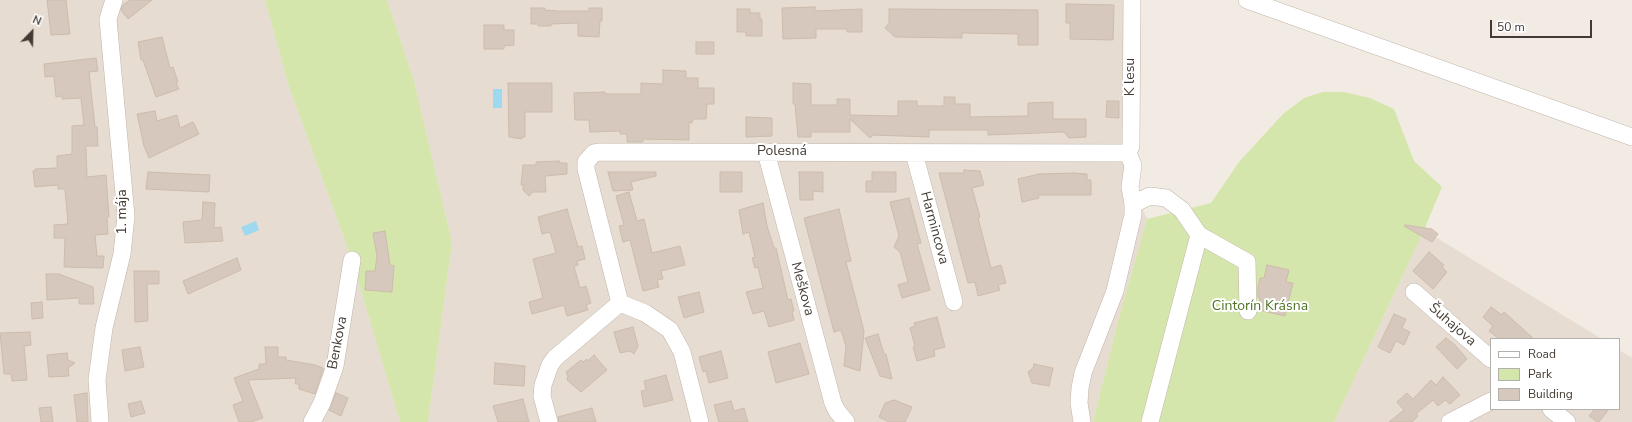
<!DOCTYPE html>
<meta charset="utf-8">
<style>
body{margin:0}
#map{position:relative;width:1632px;height:422px;overflow:hidden;background:#f2ebe3;font-family:"Nunito Sans",sans-serif}
canvas{display:block}
.legend{position:absolute;left:1490px;top:338px;width:130px;height:72px;box-sizing:border-box;background:#fff;border:1px solid #b4b1ad;margin:0;padding:5px 7px;list-style:none;font-size:12px;color:#433b33}
.legend li{display:flex;align-items:center;gap:8px;height:20px}
.legend b{width:20px;border:1px solid #b4b1ad}
.north{position:absolute;left:12px;top:12px;width:40px;height:40px;-webkit-text-stroke:3px #fff;paint-order:stroke;rotate:23deg;font-size:11px;font-weight:700;line-height:16px;text-align:center;color:#433b33}
.north::after{content:'';display:block;margin:auto;width:14px;height:18px;background:#433b33;clip-path:polygon(50% 0,100% 100%,50% 72%,0 100%)}
.scale{position:absolute;left:1490px;top:20px;width:102px;height:18px;box-sizing:border-box;border:2px solid #433b33;border-top:0;padding-left:5px;font-size:12px;line-height:14px;white-space:nowrap;color:#433b33;-webkit-text-stroke:3px #fff;paint-order:stroke}
</style>
<div id="map">
<canvas width="1632" height="422"></canvas>
<ul class="legend">
<li><b style="height:5px;background:#fff"></b>Road</li>
<li><b style="height:11px;background:#d4e6ab"></b>Park</li>
<li><b style="height:11px;background:#d6c8bc"></b>Building</li>
</ul>
<div class="north">N</div>
<div class="scale">50 m</div>
</div>
<script>
const context = document.querySelector('canvas').getContext('2d');
context.lineJoin = 'round';
function paint(path, color) {
  context.fillStyle = color;
  context.fill(path, 'evenodd');
}
function toPath(rows) {
  const path = new Path2D();
  for (const r of rows) {
    path.moveTo(r[0], r[1]);
    for (let i = 2; i < r.length; i += 2) path.lineTo(r[i], r[i + 1]);
  }
  return path;
}
function trace(path, color, width, dash) {
  context.strokeStyle = color;
  context.lineWidth = width;
  context.lineCap = dash ? 'butt' : 'round';
  context.setLineDash(dash || []);
  context.stroke(path);
}
function write(font, color, halo, rows, align = 'center') {
  context.font = font + ' "Nunito Sans",sans-serif';
  context.lineWidth = 4;
  context.setLineDash([]);
  context.textBaseline = 'middle';
  context.strokeStyle = halo;
  context.fillStyle = color;
  for (const [text, x, y, turn = 0] of rows) {
    context.save();
    context.translate(x, y);
    context.rotate((+turn || 0) * Math.PI / 180);
    context.textAlign = isNaN(turn) ? turn : align;
    if (halo) context.strokeText(text, 0, 0);
    context.fillText(text, 0, 0);
    context.restore();
  }
}
const residential = toPath([
 [0,0,265,0,288,84,352,260,400,422,0,422],
 [387,0,1131,0,1128,177,1147,219,1118,321,1093,422,428,422,452,242,414,81],
 [1424,230,1602,339,1491,339,1491,409,1619,409,1619,350,1632,358,1632,422,1334,422]
]);
const green = toPath([
 [265,0,387,0,414,81,452,242,428,422,400,422,352,260,288,84],
 [1323,92,1344,92,1370,98,1394,109,1414,161,1442,187,1424,230,1334,422,1093,422,1118,321,1147,219,1211,203,1239,162,1283,114,1304,98]
]);
const water = toPath([
 [493,89,502,89,502,108,493,108],
 [256,221,259,230,245,236,241,227]
]);
const building = toPath([
 [47,0,66,0,70,34,51,35,47,0],
 [130,0,152,0,128,19,121,10,123,5,130,0],
 [1066,4,1114,5,1113,40,1070,39,1070,23,1066,23,1066,4],
 [815,7,815,11,862,9,862,32,847,32,847,29,816,29,816,38,783,39,782,8,815,7],
 [531,8,545,8,545,10,558,11,589,11,589,8,602,8,602,21,600,21,599,37,578,36,578,23,551,24,551,26,538,26,538,24,531,24,531,8],
 [737,9,750,9,750,13,760,13,760,19,762,19,762,36,746,36,746,32,737,32,737,9],
 [889,9,1038,10,1038,45,1018,45,1018,34,962,33,962,38,895,37,885,28,889,23,889,9],
 [484,25,504,25,504,30,514,30,514,45,504,46,504,49,484,49,484,25],
 [162,37,170,68,173,67,178,82,176,83,179,89,156,97,143,60,141,60,138,42,162,37],
 [696,42,714,42,714,54,696,54,696,42],
 [96,58,98,71,89,72,95,127,97,127,98,146,86,146,86,149,87,177,106,175,109,217,107,217,108,234,95,235,97,256,104,256,103,268,64,267,65,238,54,238,54,225,68,224,65,189,58,189,58,185,35,187,33,171,35,171,35,169,57,168,57,156,72,154,72,126,84,125,81,98,62,99,62,96,56,97,54,76,45,77,44,64,96,58],
 [663,70,686,71,686,78,698,78,698,88,714,88,714,104,707,104,706,119,693,119,692,123,689,122,689,140,643,139,643,142,627,142,627,134,620,134,620,131,590,132,589,120,575,120,574,93,605,92,605,94,641,94,641,83,663,84,663,70],
 [508,83,552,83,552,112,525,112,525,137,522,137,522,139,509,137,508,83],
 [793,83,811,84,811,105,837,105,837,99,850,99,850,115,898,116,898,101,917,101,917,106,944,106,944,97,955,97,955,104,970,104,970,117,1028,116,1028,103,1053,102,1053,119,1086,119,1086,137,1069,138,1064,132,988,135,988,130,929,130,929,137,873,135,870,138,850,119,850,132,811,132,811,137,798,137,795,104,793,104,793,83],
 [1107,101,1119,101,1119,118,1106,117,1107,101],
 [155,111,157,121,177,115,180,128,193,122,199,134,149,158,144,146,137,114,155,111],
 [746,117,772,118,772,136,746,137,746,117],
 [559,161,559,163,567,163,567,174,545,176,546,192,533,192,529,196,523,190,523,184,521,185,523,165,536,165,536,162,559,161],
 [964,170,980,171,984,185,972,188,980,217,978,218,991,268,1001,265,1006,283,998,285,1000,290,978,296,975,282,968,283,939,173,964,173,964,170],
 [148,172,210,175,209,192,146,189,148,172],
 [608,172,656,172,656,176,631,182,633,190,613,191,608,172],
 [720,172,742,172,742,192,720,192,720,172],
 [799,172,823,172,823,192,813,191,813,200,800,200,799,172],
 [872,172,896,172,896,192,866,192,866,181,872,181,872,172],
 [1074,173,1087,174,1087,180,1091,180,1091,195,1038,195,1039,198,1022,202,1018,179,1039,174,1074,173],
 [629,192,637,221,644,219,652,253,680,246,685,265,661,271,663,279,657,280,659,287,643,291,630,240,623,242,619,226,624,225,616,196,629,192],
 [909,198,921,243,917,244,930,290,902,298,898,285,908,282,900,252,894,247,899,236,890,202,909,198],
 [203,202,215,203,214,228,221,227,223,241,185,243,183,222,202,220,203,202],
 [763,203,767,226,774,248,776,248,788,300,791,299,794,311,792,311,794,320,769,327,764,311,753,314,746,292,763,288,758,267,755,268,752,258,755,257,749,232,743,234,739,210,763,203],
 [567,209,578,247,582,246,585,259,577,261,578,265,574,266,580,288,586,286,591,303,586,305,588,310,567,316,564,305,532,314,529,302,543,298,533,259,556,253,550,232,542,234,538,217,567,209],
 [839,209,851,261,846,262,864,331,860,371,844,366,846,346,841,330,834,332,804,218,839,209],
 [1405,225,1432,229,1438,234,1432,242,1404,226,1405,225],
 [385,231,390,265,394,266,392,292,365,290,366,271,375,271,377,256,373,233,385,231],
 [1429,252,1444,265,1442,267,1447,272,1433,289,1413,271,1429,252],
 [237,258,241,270,188,294,183,281,237,258],
 [1267,265,1289,270,1286,282,1293,283,1285,316,1258,310,1260,298,1258,297,1258,287,1260,278,1264,278,1267,265],
 [134,271,159,271,159,284,147,284,148,321,135,322,134,271],
 [46,274,59,274,93,287,94,304,79,304,79,298,47,300,46,274],
 [699,292,704,312,684,318,678,297,699,292],
 [42,302,43,318,32,319,31,303,42,302],
 [1491,307,1502,315,1504,312,1534,339,1499,339,1489,331,1493,326,1483,317,1491,307],
 [1394,314,1406,319,1402,328,1410,332,1404,345,1396,341,1390,353,1378,347,1394,314],
 [937,317,945,347,934,350,935,356,917,361,913,347,915,346,910,328,915,326,914,323,937,317],
 [633,327,638,346,634,354,630,351,620,353,614,332,633,327],
 [30,332,31,345,24,346,27,380,12,381,11,374,4,374,0,333,30,332],
 [878,334,884,354,886,354,892,379,880,376,865,338,878,334],
 [1446,338,1455,345,1467,359,1457,369,1436,347,1446,338],
 [800,343,809,374,776,383,768,352,800,343],
 [140,347,144,367,125,371,122,350,140,347],
 [265,347,278,347,278,357,286,357,286,360,315,365,323,368,323,369,315,394,299,389,299,384,295,384,296,378,248,380,263,418,251,422,239,422,233,405,243,401,234,378,259,369,259,364,266,364,265,347],
 [721,351,728,378,709,383,706,371,703,372,699,357,721,351],
 [67,353,68,360,75,363,68,368,69,376,49,377,47,355,67,353],
 [594,355,607,370,581,392,567,380,568,376,566,372,581,360,583,362,587,359,588,361,594,355],
 [495,363,525,366,524,386,494,384,495,363],
 [1034,364,1053,368,1049,386,1032,383,1028,372,1033,368,1034,364],
 [666,375,673,400,644,407,641,391,646,390,644,381,666,375],
 [1443,377,1460,395,1450,404,1445,400,1438,406,1433,400,1416,414,1418,416,1412,422,1389,422,1404,410,1397,402,1407,393,1413,399,1431,380,1436,385,1443,377],
 [87,393,88,422,77,422,74,395,87,393],
 [336,393,348,398,341,416,329,410,336,393],
 [523,399,529,422,498,422,493,406,523,399],
 [894,400,912,407,905,422,889,422,879,417,885,403,894,400],
 [141,401,145,413,131,417,128,404,141,401],
 [731,401,734,411,744,408,748,422,719,422,714,405,731,401],
 [51,407,53,422,41,422,39,408,51,407],
 [592,408,596,422,559,422,558,417,592,408],
 [1595,409,1609,409,1599,422,1597,422,1589,416,1595,409]
]);
const minor = toPath([
 [1247,0,1632,137],
 [766,152,833,403,837,411,846,422],
 [914,153,954,302],
 [1128,153,1131,146,1132,0],
 [1133,204,1150,196,1166,198,1182,210,1199,235,1247,262,1248,311],
 [1414,292,1491,359],
 [620,303,586,169,586,162,594,153,600,152,1128,153],
 [620,303,645,313,670,330,682,352,700,422],
 [1551,409,1567,422],
 [100,422,97,380,104,328,122,254,126,216,108,19,114,0],
 [312,422,322,403,335,366,352,260],
 [549,422,542,396,543,385,550,365,555,358,620,303],
 [1082,422,1079,403,1080,388,1083,373,1115,291,1133,215,1133,204,1130,187,1133,165,1128,153],
 [1150,422,1199,235],
 [1450,422,1491,401]
]);
const streetNames = [
 ["K lesu",1131,77,-90],
 ["Polesná",782,152],
 ["1. mája",123,212,-90],
 ["Harmincova",934,228,75],
 ["Meškova",802,289,75],
 ["Šuhajova",1452,325,41],
 ["Benkova",338,343,-79]
];
const parkNames = [
 ["Cintorín Krásna",1260,307]
];
paint(residential, '#e6dcd1');
paint(green, '#d4e6ab');
paint(water, '#9fd9ef');
paint(building, '#d6c8bc');
trace(building, '#cebcac', 1);
trace(minor, '#c0b5a9', 18);
trace(minor, '#fff', 17);
write('14px', '#433b33', '#fff', streetNames);
write('14px', '#4f7428', '#fff', parkNames);
</script>
